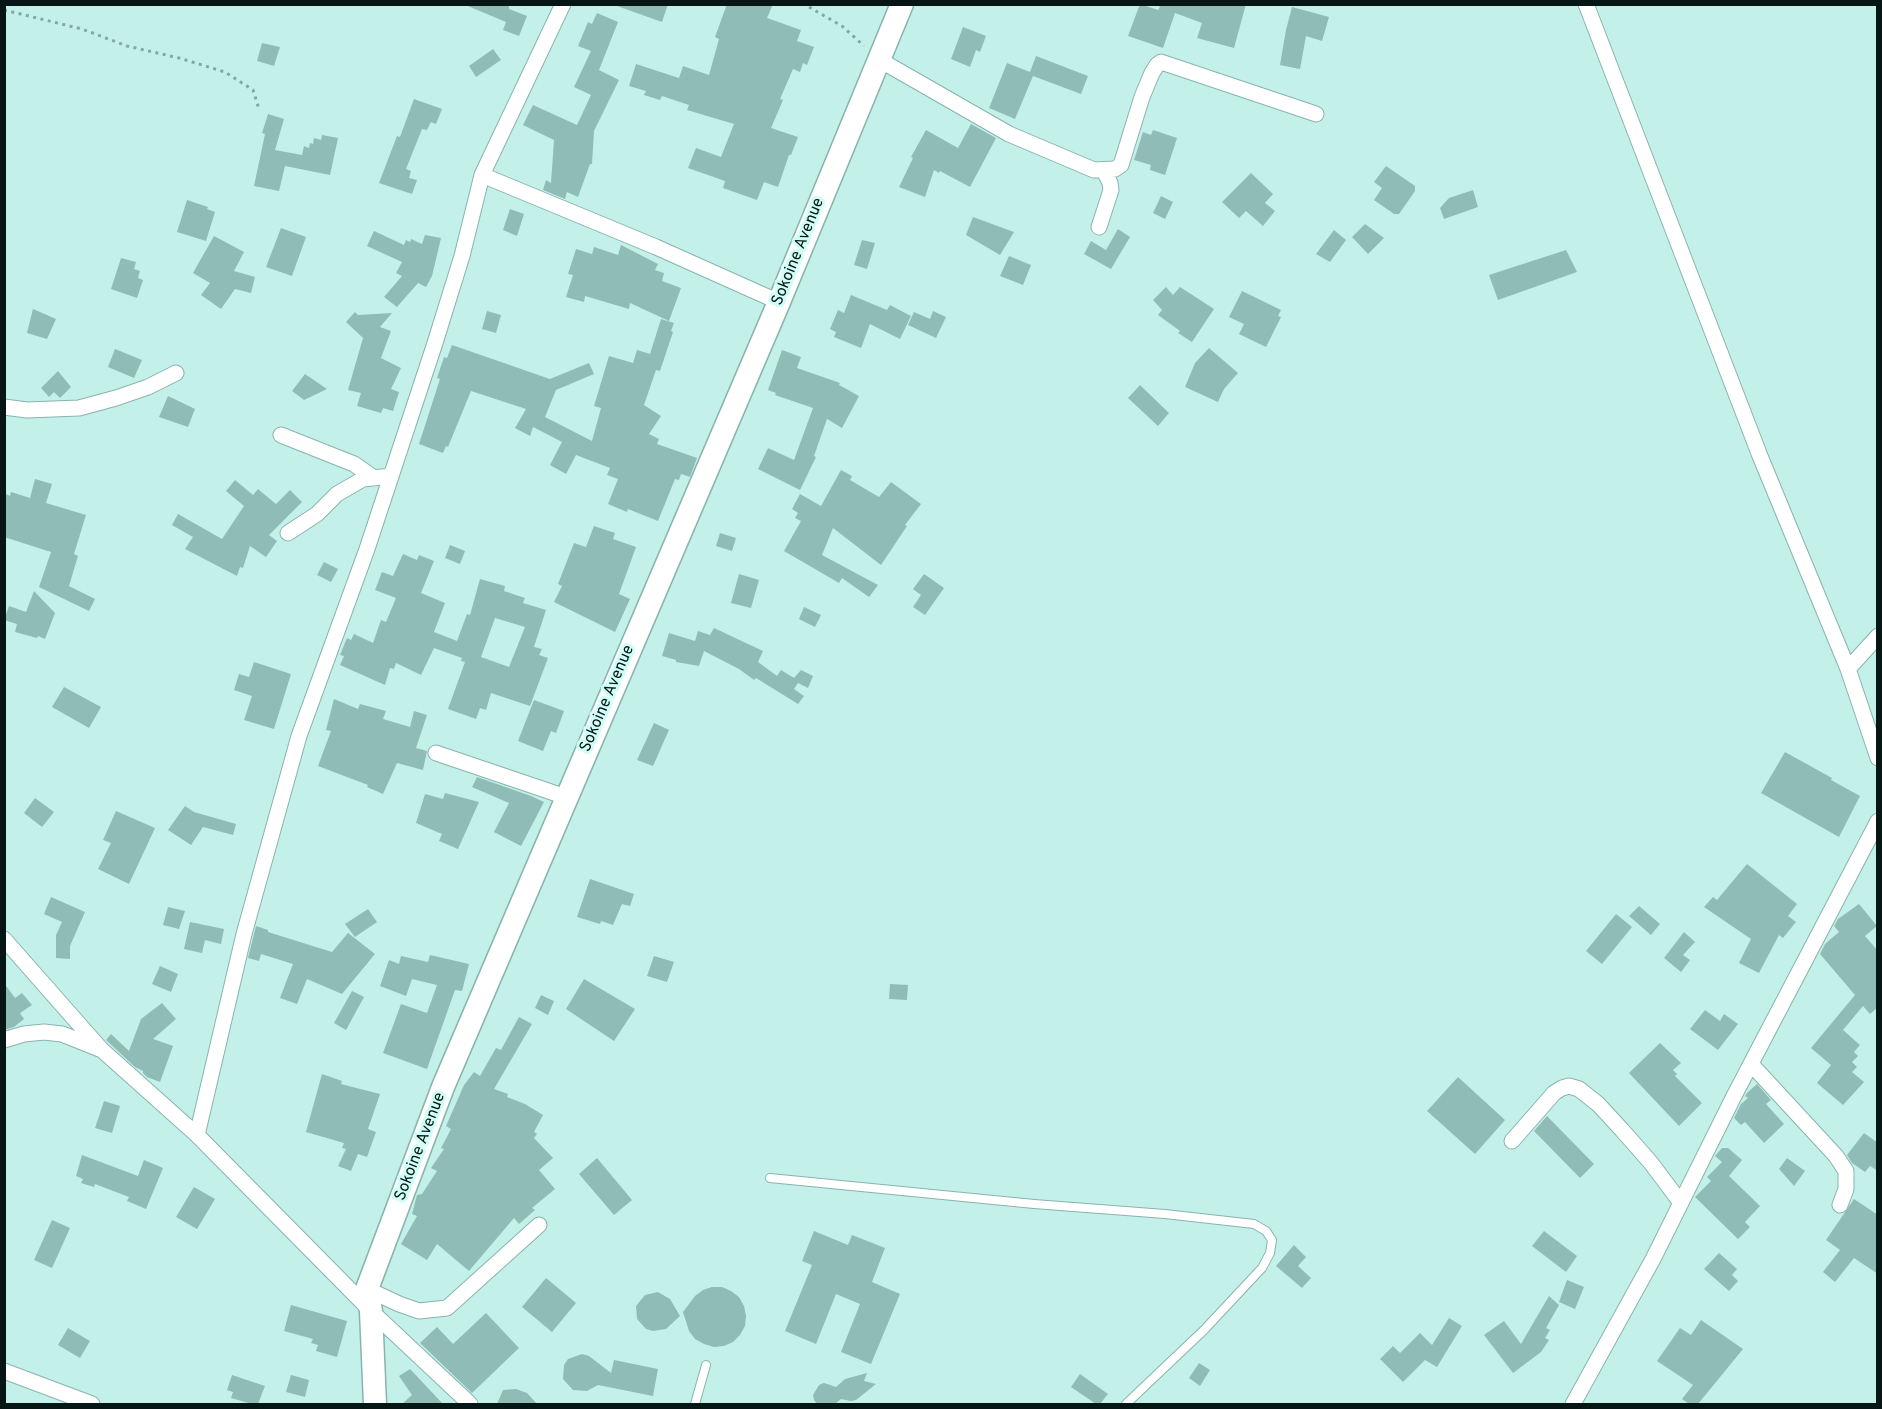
<!DOCTYPE html>
<style>
body{margin:0}
#map{position:relative;width:1882px;height:1409px;overflow:hidden;background:#c3f1ea;font-family:Overpass,sans-serif}
canvas{display:block}
.frame{position:absolute;inset:0;border:6px solid #051614;pointer-events:none}
</style>
<div id="map">
<canvas width="1882" height="1409"></canvas>
<div class="frame"></div>
</div>
<script>
const context = document.querySelector('canvas').getContext('2d');
context.lineJoin = 'round';
function paint(path, color) {
  context.fillStyle = color;
  context.fill(path, 'evenodd');
}
function toPath(rows) {
  const path = new Path2D();
  for (const r of rows) {
    path.moveTo(r[0], r[1]);
    for (let i = 2; i < r.length; i += 2) path.lineTo(r[i], r[i + 1]);
  }
  return path;
}
function trace(path, color, width, dash) {
  context.strokeStyle = color;
  context.lineWidth = width;
  context.lineCap = dash ? 'butt' : 'round';
  context.setLineDash(dash || []);
  context.stroke(path);
}
function write(font, color, halo, rows, align = 'center') {
  context.font = font + ' Overpass,sans-serif';
  context.lineWidth = 6;
  context.setLineDash([]);
  context.textBaseline = 'middle';
  context.strokeStyle = halo;
  context.fillStyle = color;
  for (const [text, x, y, turn = 0] of rows) {
    context.save();
    context.translate(x, y);
    context.rotate((+turn || 0) * Math.PI / 180);
    context.textAlign = isNaN(turn) ? turn : align;
    if (halo) context.strokeText(text, 0, 0);
    context.fillText(text, 0, 0);
    context.restore();
  }
}
const building = toPath([
 [463,4,509,4,509,9,527,16,519,36,503,30,506,22],
 [617,4,668,4,662,22,617,6],
 [727,4,773,4,767,18,801,30,797,41,814,47,807,65,803,63,800,72,793,69,780,99,783,100,771,128,798,137,791,155,789,155,778,187,764,182,757,200,723,188,725,181,688,168,696,148,721,157,734,124,687,110,689,105,662,96,660,100,644,95,646,91,629,86,636,64,679,78,683,66,709,75,719,39,715,37],
 [1140,4,1158,10,1160,7,1157,4,1246,4,1234,48,1197,38,1202,23,1175,13,1163,48,1128,36],
 [1292,7,1329,17,1322,41,1306,36,1300,69,1280,65,1286,30],
 [597,13,618,22,599,70,619,80,594,131,592,164,590,164,578,197,567,192,565,199,543,190,546,180,551,183,554,140,523,125,533,105,577,125,591,95,574,87,591,51,578,46,588,22,592,24],
 [963,27,986,36,980,52,976,50,970,67,951,59],
 [262,43,280,47,274,66,257,61],
 [493,49,501,60,476,77,469,66],
 [1036,56,1088,76,1081,94,1033,76,1015,119,989,108,1007,63,1030,72],
 [414,99,442,109,436,124,431,122,427,130,422,129,406,169,411,171,409,178,417,180,412,194,379,183,397,136,400,137],
 [268,114,284,119,275,150,302,155,304,146,309,148,310,143,313,144,314,138,321,140,322,135,338,138,330,175,285,166,279,191,254,186,265,134,262,133],
 [971,124,996,138,970,187,940,171,939,173,934,170,925,197,899,187,913,158,911,157,926,130,958,148],
 [1153,130,1177,138,1165,175,1150,170,1151,165,1134,160,1143,132,1151,135],
 [1386,166,1415,186,1415,191,1399,214,1394,214,1374,200,1382,188,1374,182],
 [1251,173,1273,194,1265,203,1275,211,1263,226,1246,211,1239,218,1222,202],
 [1473,190,1478,207,1444,219,1440,208,1449,198],
 [1161,196,1173,202,1165,219,1153,213],
 [187,200,208,207,207,209,215,212,206,241,177,232],
 [510,209,524,214,517,236,503,230],
 [973,217,1014,232,1000,255,966,235],
 [1365,224,1384,238,1368,254,1352,237],
 [281,228,306,237,292,276,266,267],
 [1118,229,1130,237,1111,269,1084,254,1091,241,1106,250],
 [1334,230,1346,240,1330,262,1316,254],
 [374,231,404,245,406,240,410,242,411,239,422,244,425,235,441,238,432,276,426,287,418,283,397,307,384,297,402,276,396,273,402,262,367,246],
 [214,236,244,252,234,271,255,277,251,293,235,289,221,309,201,295,210,283,193,273],
 [862,240,875,243,867,269,854,265],
 [621,245,658,264,655,270,664,273,662,281,681,288,669,321,630,303,629,309,585,296,584,302,566,297,573,275,568,274,576,249,592,254,594,247,618,255],
 [1566,250,1577,272,1498,300,1489,275],
 [1009,256,1031,265,1023,285,1000,276],
 [121,258,136,262,134,269,140,271,138,278,143,280,137,298,111,289],
 [1166,287,1173,295,1180,287,1214,309,1192,342,1178,333,1180,331,1158,315,1162,310,1153,300],
 [1242,291,1281,310,1278,316,1281,317,1266,347,1239,334,1244,324,1229,317],
 [851,295,887,310,890,305,911,316,900,339,870,324,861,348,834,337,836,332,830,329,838,310,844,313],
 [33,309,56,319,47,339,27,333],
 [487,311,501,315,496,333,482,329],
 [933,311,946,317,936,338,908,325,914,312,930,319],
 [355,312,358,315,392,313,380,327,391,331,381,358,401,368,391,389,399,392,393,411,383,408,381,413,357,406,361,393,348,390,363,338,346,322],
 [661,319,674,323,671,331,673,332,660,371,656,370,644,405,661,416,649,434,659,439,657,444,697,458,690,477,681,474,679,480,675,479,658,521,628,509,627,512,608,504,618,479,607,475,610,468,576,455,566,474,550,465,562,442,533,427,530,436,515,428,526,409,471,391,448,447,446,446,443,453,419,444,440,379,437,378,444,357,447,358,452,345,550,379,589,363,594,374,556,390,545,417,592,441,601,408,594,406,609,356,633,363,637,350,650,354],
 [1209,348,1238,373,1224,389,1218,402,1185,387,1195,363],
 [115,349,142,360,134,378,108,367],
 [782,350,801,357,797,368,840,383,839,385,859,396,842,428,827,419,814,456,816,457,800,490,758,469,768,448,794,460,813,408,775,395,776,393,768,390],
 [58,371,71,387,60,398,54,392,49,397,41,388],
 [305,374,327,389,304,400,292,391],
 [1140,385,1169,413,1158,426,1128,398],
 [168,396,195,409,188,427,159,417],
 [841,470,852,476,850,480,879,497,891,482,921,504,905,525,907,526,881,565,833,528,822,555,878,585,869,597,842,578,839,583,784,551,801,521,795,518,798,513,792,509,800,494,821,506],
 [35,479,52,484,46,503,86,515,74,554,78,556,69,586,95,599,89,611,39,587,51,552,4,537,4,493,10,496,11,492,30,498],
 [235,480,253,495,258,489,276,504,290,490,302,502,269,535,277,541,266,557,250,546,243,568,240,567,237,576,185,549,193,537,172,525,178,514,222,539,244,506,226,491],
 [594,526,615,533,613,539,636,547,619,594,630,599,615,632,554,602,562,586,558,584,574,543,586,547],
 [720,533,736,538,732,551,716,546],
 [450,545,465,551,460,564,445,558],
 [403,554,417,560,419,555,434,561,421,593,445,603,434,632,457,641,467,614,470,615,480,579,505,586,504,591,525,598,523,603,546,610,534,647,542,649,539,655,548,658,530,706,491,693,486,710,480,708,476,719,448,709,465,662,461,661,462,658,434,648,421,675,396,663,394,669,390,668,385,685,340,665,344,656,340,655,347,638,351,640,354,634,373,643,381,620,386,622,396,598,375,590,382,572,393,576],
 [495,618,525,627,509,667,481,657],
 [324,562,338,569,331,582,317,575],
 [739,574,759,580,751,608,731,603],
 [924,574,944,588,925,615,913,607,921,595,913,589],
 [34,591,55,613,45,639,38,636,37,638,15,632,17,624,4,620,9,606,26,612],
 [804,607,821,615,815,627,799,619],
 [714,628,763,651,758,662,777,676,781,670,794,678,801,670,813,676,808,688,798,683,794,689,804,696,798,704,756,678,754,680,739,669,704,651,699,666,676,662,676,660,662,656,669,633,695,641,698,631,710,635],
 [254,662,291,674,274,729,244,720,252,696,234,690,239,674,249,677],
 [64,687,101,707,89,728,52,707],
 [334,699,358,709,360,704,386,711,383,719,410,727,414,711,427,715,416,748,427,751,423,770,397,763,383,794,367,787,368,785,318,766,331,731,326,730],
 [534,700,564,711,556,733,551,731,543,751,518,741],
 [654,723,669,730,653,766,637,760],
 [1785,752,1832,778,1831,780,1860,796,1839,837,1761,793],
 [477,777,531,796,544,802,521,846,494,832,509,803,472,787],
 [445,793,479,802,458,849,439,841,442,834,416,823,425,794,443,799],
 [35,798,54,812,42,827,24,813],
 [185,806,194,812,236,824,233,835,203,827,191,845,168,830],
 [116,811,155,828,129,884,98,869,111,843,103,840],
 [1747,864,1797,904,1788,916,1796,922,1783,938,1779,935,1759,973,1739,963,1751,939,1704,907,1713,897,1717,900],
 [590,879,634,894,630,906,622,904,613,925,601,921,600,924,577,917],
 [51,897,85,912,70,946,70,959,56,958,56,935,62,922,44,914],
 [1859,904,1877,926,1865,936,1878,951,1878,1007,1870,1014,1863,1006,1843,1030,1860,1045,1854,1052,1858,1056,1852,1062,1857,1067,1852,1072,1864,1082,1843,1105,1817,1083,1831,1065,1811,1048,1855,995,1820,954,1825,944,1839,932,1834,926,1838,919],
 [1639,906,1660,924,1651,935,1629,916],
 [168,907,185,911,179,929,163,925],
 [368,909,377,922,355,937,345,924],
 [1616,914,1632,927,1602,964,1586,951],
 [190,922,224,929,221,944,205,940,202,953,184,949],
 [256,926,268,930,268,932,332,952,348,933,375,954,342,994,307,979,297,1004,280,998,293,964,261,954,259,961,248,958],
 [1684,932,1695,942,1683,955,1690,960,1681,972,1664,958],
 [430,955,469,964,462,991,455,990,427,1069,383,1053,401,1004,427,1013,437,985,412,979,406,996,380,986,389,960,399,964,401,956,428,962],
 [654,956,674,962,667,982,647,976],
 [160,966,178,974,171,992,152,984],
 [584,979,635,1009,614,1041,566,1009],
 [4,983,15,998,22,993,32,1005,20,1013,24,1019,14,1027,4,1030],
 [890,984,908,985,907,1000,889,999],
 [352,991,364,997,346,1030,334,1023],
 [541,995,554,1001,548,1015,535,1008],
 [162,1003,176,1019,153,1039,173,1046,160,1082,147,1077,143,1073,143,1071,135,1067,106,1040,111,1034,129,1051,141,1019],
 [1705,1010,1720,1021,1724,1014,1738,1024,1718,1050,1690,1029],
 [519,1017,532,1024,494,1089,508,1094,507,1097,525,1104,543,1115,534,1132,537,1134,534,1138,553,1158,539,1170,555,1189,532,1208,535,1210,519,1224,514,1218,469,1271,437,1244,427,1260,401,1244,417,1216,412,1214,417,1195,422,1194,437,1171,431,1168,444,1149,441,1148,451,1129,446,1126,464,1085,474,1072,480,1076,496,1048,501,1050],
 [1660,1043,1681,1063,1673,1070,1677,1074,1675,1076,1702,1103,1679,1126,1629,1073],
 [322,1074,342,1081,341,1084,380,1094,368,1129,376,1132,367,1157,358,1154,351,1171,338,1166,346,1149,342,1148,344,1143,306,1132],
 [1458,1077,1505,1120,1475,1154,1427,1111],
 [1757,1084,1771,1100,1766,1104,1784,1124,1764,1143,1745,1122,1741,1125,1734,1118,1741,1104,1748,1098,1745,1096,1747,1093],
 [104,1101,120,1106,112,1133,95,1128],
 [1547,1116,1594,1164,1580,1178,1534,1131],
 [1864,1133,1878,1143,1878,1171,1870,1166,1865,1172,1852,1163,1847,1155],
 [1722,1148,1728,1148,1742,1160,1729,1176,1760,1206,1745,1222,1750,1227,1738,1239,1695,1197,1711,1181,1707,1177,1722,1162,1715,1156],
 [82,1155,138,1176,144,1160,163,1168,146,1209,127,1201,129,1197,95,1184,94,1187,81,1183,83,1179,76,1176],
 [597,1158,632,1200,614,1215,579,1174],
 [1787,1158,1805,1171,1794,1186,1779,1169],
 [194,1187,215,1199,197,1229,176,1217],
 [1854,1199,1878,1215,1878,1274,1854,1258,1835,1282,1823,1272,1840,1250,1826,1240],
 [52,1220,70,1228,52,1268,34,1260],
 [814,1231,848,1245,852,1235,885,1248,872,1282,900,1294,871,1364,841,1352,860,1304,836,1294,816,1344,785,1331,812,1265,802,1261],
 [1544,1231,1577,1256,1566,1272,1532,1246],
 [1294,1245,1306,1257,1298,1266,1311,1278,1302,1288,1276,1266],
 [1719,1253,1737,1269,1732,1275,1738,1281,1729,1291,1704,1269],
 [546,1278,576,1303,552,1332,522,1307],
 [1567,1280,1584,1287,1575,1309,1559,1302],
 [712,1287,722,1287,731,1291,739,1297,744,1306,746,1316,745,1326,740,1335,733,1342,724,1346,714,1347,704,1344,695,1339,689,1331,683,1312,695,1296,703,1290],
 [658,1292,670,1299,680,1316,666,1329,653,1331,646,1329,637,1319,636,1306,645,1295],
 [1549,1296,1559,1305,1546,1328,1550,1330,1545,1338,1549,1340,1541,1352,1513,1373,1484,1335,1504,1321,1521,1344],
 [291,1305,347,1321,337,1357,316,1351,318,1345,311,1343,313,1339,284,1331],
 [486,1313,519,1348,472,1393,420,1343,437,1327,453,1344],
 [1449,1318,1462,1326,1437,1367,1425,1360,1403,1382,1380,1359,1393,1346,1400,1353,1420,1333,1432,1345],
 [1701,1320,1743,1349,1698,1404,1689,1404,1682,1399,1693,1385,1657,1361,1680,1328,1691,1335],
 [68,1328,90,1341,80,1358,58,1345],
 [582,1354,589,1356,611,1373,614,1360,658,1369,653,1396,598,1385,587,1391,573,1390,563,1379,564,1365,568,1359],
 [1199,1363,1210,1370,1200,1386,1189,1378],
 [410,1369,443,1404,402,1404,412,1395,399,1376],
 [867,1373,864,1381,876,1384,856,1400,851,1401,841,1399,835,1404,817,1404,814,1400,813,1395,819,1385,824,1383,836,1387,845,1379],
 [1080,1374,1108,1394,1100,1404,1096,1404,1071,1387],
 [232,1375,265,1386,258,1404,252,1404,231,1398,233,1392,227,1390],
 [291,1375,309,1380,305,1397,286,1392],
 [516,1389,527,1393,537,1404,497,1404,503,1390]
]);
const path = toPath([
 [809,7,842,26,864,46],
 [4,10,82,29,127,46,179,58,225,72,253,90,259,109]
]);
const lane = toPath([
 [770,1178,1034,1204,1165,1214,1254,1224,1266,1231,1272,1240,1270,1253,1262,1268,1204,1330,1126,1404],
 [695,1404,706,1365]
]);
const street = toPath([
 [1586,4,1760,456,1848,669,1878,758],
 [878,59,1009,134,1094,170,1115,169,1121,165,1142,97,1152,73,1157,65,1161,62,1316,114],
 [482,175,656,247,779,302],
 [1099,227,1111,190,1110,183,1104,171],
 [4,407,27,410,79,408,116,398,148,387,176,373],
 [281,435,354,464,374,478],
 [288,533,317,514,337,494,363,479,391,476],
 [1848,669,1878,636],
 [436,753,566,797],
 [4,939,100,1048],
 [4,1040,24,1034,44,1032,62,1034,102,1050,197,1135,371,1311,470,1404],
 [1751,1064,1836,1156,1846,1171,1846,1189,1840,1205],
 [197,1135,244,934,299,736,367,549,435,343,462,256,482,175,563,4],
 [1512,1141,1554,1093,1562,1088,1569,1086,1579,1089,1598,1104,1622,1130,1651,1163,1681,1203],
 [367,1289,399,1304,419,1311,447,1308,539,1225],
 [4,1371,92,1404],
 [1573,1404,1653,1259,1734,1096,1878,821]
]);
const secondary = toPath([
 [375,1404,371,1311,367,1289,443,1087,779,302,902,4]
]);
const streetNames = [
 ["Sokoine Avenue",799,252,-68],
 ["Sokoine Avenue",608,699,-67],
 ["Sokoine Avenue",421,1147,-69]
];
paint(building, '#8fbcb6');
trace(lane, '#88b4ae', 10);
trace(street, '#88b4ae', 17);
trace(secondary, '#88b4ae', 25);
trace(path, '#83a7a2', 3, [3, 4.5]);
trace(lane, '#fff', 8);
trace(street, '#fff', 15);
trace(secondary, '#fff', 22);
write('16px', '#051614', '#d0fef7', streetNames);
</script>
